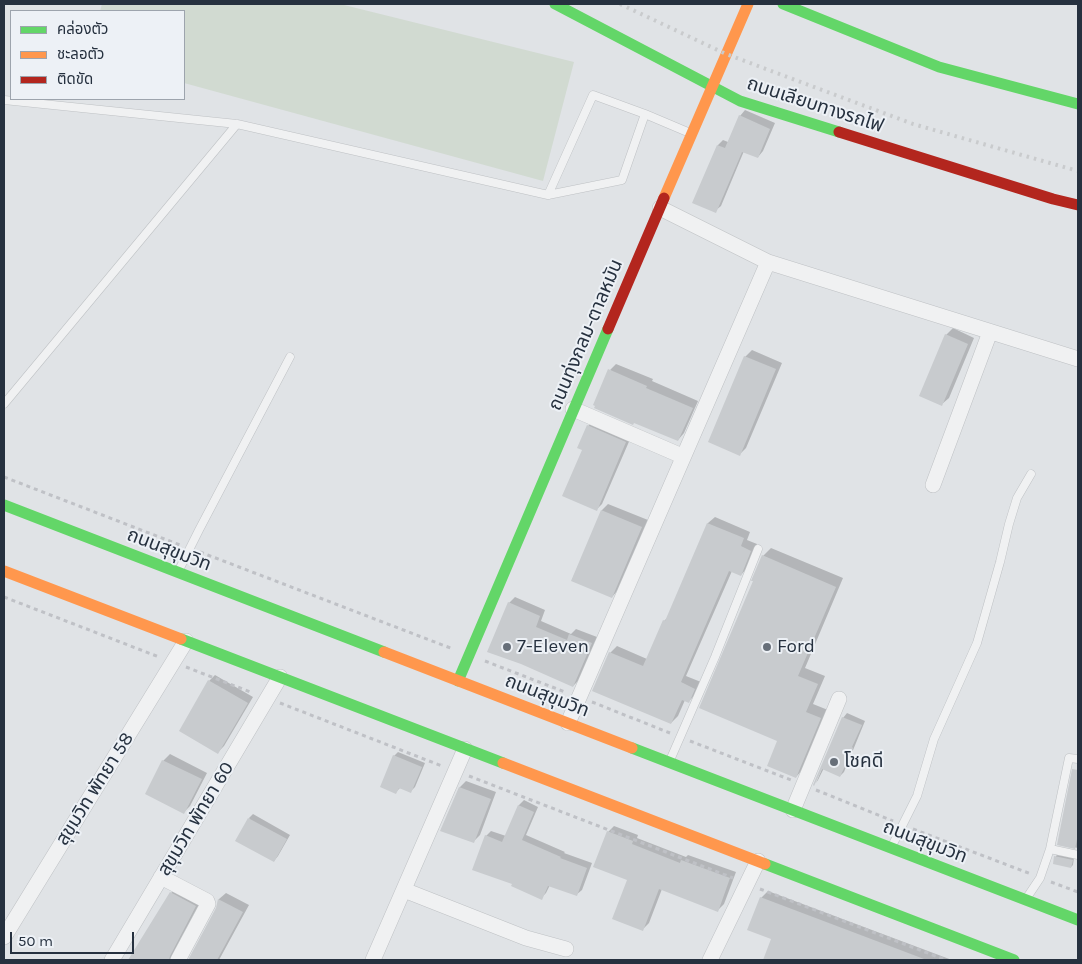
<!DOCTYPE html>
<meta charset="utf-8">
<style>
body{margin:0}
#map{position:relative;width:1082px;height:964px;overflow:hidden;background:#e0e3e6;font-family:Karla,"Noto Sans Thai",sans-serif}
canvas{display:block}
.frame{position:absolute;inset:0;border:5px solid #26313f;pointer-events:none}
.legend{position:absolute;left:10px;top:10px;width:175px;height:90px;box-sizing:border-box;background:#edf1f6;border:1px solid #9da4ad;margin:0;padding:6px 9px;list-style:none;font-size:15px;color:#26313f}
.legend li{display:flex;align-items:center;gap:10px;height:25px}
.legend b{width:25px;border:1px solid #9da4ad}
.scale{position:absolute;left:10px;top:932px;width:124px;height:22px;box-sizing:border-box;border:2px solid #26313f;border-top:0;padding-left:6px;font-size:15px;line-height:18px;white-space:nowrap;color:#26313f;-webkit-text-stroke:4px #edf1f6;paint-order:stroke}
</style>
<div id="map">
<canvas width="1082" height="964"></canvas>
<div class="frame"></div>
<ul class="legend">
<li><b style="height:6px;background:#63d668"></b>คล่องตัว</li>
<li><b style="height:6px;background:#ff974d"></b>ชะลอตัว</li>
<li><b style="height:6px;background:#b3261e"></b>ติดขัด</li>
</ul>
<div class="scale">50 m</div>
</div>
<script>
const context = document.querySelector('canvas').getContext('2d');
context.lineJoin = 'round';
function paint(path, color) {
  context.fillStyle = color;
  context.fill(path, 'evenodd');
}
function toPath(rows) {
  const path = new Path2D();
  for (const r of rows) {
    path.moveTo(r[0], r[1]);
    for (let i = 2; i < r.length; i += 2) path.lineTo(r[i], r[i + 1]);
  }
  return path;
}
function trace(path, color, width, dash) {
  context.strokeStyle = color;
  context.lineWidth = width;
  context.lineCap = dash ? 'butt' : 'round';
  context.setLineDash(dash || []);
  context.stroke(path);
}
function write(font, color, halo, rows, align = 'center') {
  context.font = font + ' Karla,"Noto Sans Thai",sans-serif';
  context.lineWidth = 4;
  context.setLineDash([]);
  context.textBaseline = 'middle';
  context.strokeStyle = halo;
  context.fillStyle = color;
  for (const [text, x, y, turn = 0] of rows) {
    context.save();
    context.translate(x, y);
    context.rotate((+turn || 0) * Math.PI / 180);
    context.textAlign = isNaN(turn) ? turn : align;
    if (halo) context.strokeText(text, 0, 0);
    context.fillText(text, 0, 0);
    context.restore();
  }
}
const green = toPath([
 [102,4,340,4,574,62,543,181,184,83,184,11,100,11]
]);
const shadow = toPath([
 [745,110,775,123,763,151,758,157,744,151,721,206,715,211,718,145,723,140,728,142,740,116],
 [953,328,974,338,949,398,942,404,946,335],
 [752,350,782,363,746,448,740,454,745,357],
 [616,364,653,379,652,381,698,401,684,433,678,440,610,370],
 [594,421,631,437,602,504,597,509,583,450,588,426],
 [608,504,648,520,618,590,612,597,572,580,602,510],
 [715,517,750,532,747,540,757,544,747,568,741,575,732,571,686,676,701,682,695,695,688,702,685,700,678,716,671,723,610,653,617,646,647,659,664,621,669,616,708,523],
 [771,548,843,578,805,668,825,676,813,704,828,710,804,768,796,777,779,740,754,581,763,556],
 [515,597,545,610,541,621,571,634,576,629,597,637,579,680,573,686,509,603],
 [215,675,253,697,224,746,218,752,209,681],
 [847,713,865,721,844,772,840,776,824,768,818,780,816,783,843,718],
 [398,752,425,763,415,787,411,791,400,788,396,792,394,756],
 [170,754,207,773,190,806,184,812,147,794,163,761],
 [1076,775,1078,776,1078,848,1058,844],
 [466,781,496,792,480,835,473,842,441,830,460,787],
 [524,800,538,807,526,835,565,852,564,853,592,863,582,890,576,895,550,885,546,893,541,898,486,836,491,831,506,836,519,805],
 [253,814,290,835,278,856,274,861,249,818],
 [614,826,638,835,637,838,686,857,688,855,736,872,724,904,718,910,662,889,649,923,643,929,628,879,608,832],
 [1057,855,1074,858,1073,865,1071,867,1054,863,1056,856],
 [178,887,202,899,176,948,175,953,178,960,129,960,171,893],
 [768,891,952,960,765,960,773,938,761,898],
 [226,893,249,905,219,960,190,960,217,909,219,899]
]);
const building = toPath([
 [739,115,770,129,758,158,742,152,716,213,692,203,717,145,725,148],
 [945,334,968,344,942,406,919,396],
 [744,356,776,369,740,456,708,442],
 [608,369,647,386,646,388,693,408,678,441,634,423,633,425,594,408,595,406,593,405],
 [587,425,626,442,597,511,562,496,582,450,577,448],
 [601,510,642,527,612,598,571,581],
 [707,523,744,538,741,546,751,551,741,576,729,571,681,682,695,689,689,703,682,700,671,724,592,691,609,652,643,666,663,620,665,621],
 [762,555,836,587,798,676,818,684,806,712,821,718,796,778,767,766,777,741,699,708,753,581,751,581],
 [508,602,540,616,536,627,567,640,569,634,592,643,573,687,521,664,487,652],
 [208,680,248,703,218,754,179,731],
 [842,717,862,725,852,747,853,748,840,777,822,769,814,786,813,785],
 [393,755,422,767,411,793,399,788,396,794,380,787],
 [162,760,202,779,184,814,145,794],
 [1072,769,1078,770,1078,834,1075,849,1057,845],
 [459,787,491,799,474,843,440,831],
 [518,805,534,812,522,840,561,857,560,858,587,868,577,896,548,886,542,900,511,886,512,884,472,870,485,835,502,842],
 [248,818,287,839,274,862,235,841],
 [607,831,633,841,632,844,680,863,681,860,730,878,718,912,659,889,643,931,612,919,627,880,593,867],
 [1054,856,1073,860,1071,868,1053,864],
 [170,892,196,906,170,956,169,960,128,960],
 [760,897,924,959,924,960,763,960,771,939,747,930],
 [218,899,243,912,217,960,188,960,216,908]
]);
const path = toPath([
 [4,477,180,545],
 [200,552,453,649],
 [4,597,159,657],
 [485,661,565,692],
 [186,667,253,693],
 [592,702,670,733],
 [280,703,442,766],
 [690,741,791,780],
 [469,776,733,878],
 [816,790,893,821],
 [913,829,1031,874],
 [1051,882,1078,892],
 [760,889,946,960]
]);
const lane = toPath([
 [4,100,237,124,548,195],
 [645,114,593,95,548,195,622,180,645,114,690,133],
 [4,404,237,124],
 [180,568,199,530,290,357],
 [671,758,715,657,758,549],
 [893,844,917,796,934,739,977,643,1000,562,1009,524,1017,498,1031,474],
 [1050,849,1078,855],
 [1028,896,1040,878,1050,849,1069,758,1078,759]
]);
const street = toPath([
 [660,208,768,262,1078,359],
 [573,409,682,456],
 [933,485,990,332],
 [568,723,768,262],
 [793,810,839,699],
 [161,877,207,901,208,904,178,960],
 [404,890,526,938,566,949],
 [4,937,186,641],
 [112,960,280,677],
 [373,960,465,749],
 [710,960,758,861]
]);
const fast = toPath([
 [555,4,740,101,839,132],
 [783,4,939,67,1078,104],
 [4,505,384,652],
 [181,639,503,763],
 [458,681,608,329],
 [632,748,1078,920],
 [765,864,1014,960]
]);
const slow = toPath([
 [664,198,748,4],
 [4,571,181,639],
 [384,652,632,748],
 [503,763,765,864]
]);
const jam = toPath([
 [839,132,1053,199,1078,205],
 [608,329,664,198]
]);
const rail = toPath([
 [620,4,726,54,913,124,1078,171]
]);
const markers = [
 [507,647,5,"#676f79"],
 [767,647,5,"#676f79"],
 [834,762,5,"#676f79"]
];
const streetNames = [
 ["ถนนเลียบทางรถไฟ",815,105,18],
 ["ถนนทุ่งกลม-ตาลหมัน",586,335,-67],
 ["ถนนสุขุมวิท",169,550,21],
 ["ถนนสุขุมวิท",547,696,21],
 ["สุขุมวิท พัทยา 58",95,789,-58],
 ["สุขุมวิท พัทยา 60",196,819,-59],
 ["ถนนสุขุมวิท",925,842,21]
];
const poiNames = [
 ["7-Eleven",517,647],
 ["Ford",777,647],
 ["โชคดี",844,762]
];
paint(green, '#d1dad1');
paint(shadow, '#0003');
paint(building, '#c8cbce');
trace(lane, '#bec1c4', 9);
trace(street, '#bec1c4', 16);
trace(path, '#bfc1c6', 3, [4, 4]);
trace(lane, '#f0f1f2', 8);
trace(street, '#f0f1f2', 15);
trace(fast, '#63d668', 11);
trace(slow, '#ff974d', 11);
trace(jam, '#b3261e', 11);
trace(rail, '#c9cbcd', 4, [2.5, 5]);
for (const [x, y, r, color] of markers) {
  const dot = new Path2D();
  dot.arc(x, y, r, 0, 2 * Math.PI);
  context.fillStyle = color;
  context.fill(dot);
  trace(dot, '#edf1f6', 2);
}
write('19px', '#26313f', '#edf1f6', streetNames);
write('19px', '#26313f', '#edf1f6', poiNames, 'left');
</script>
